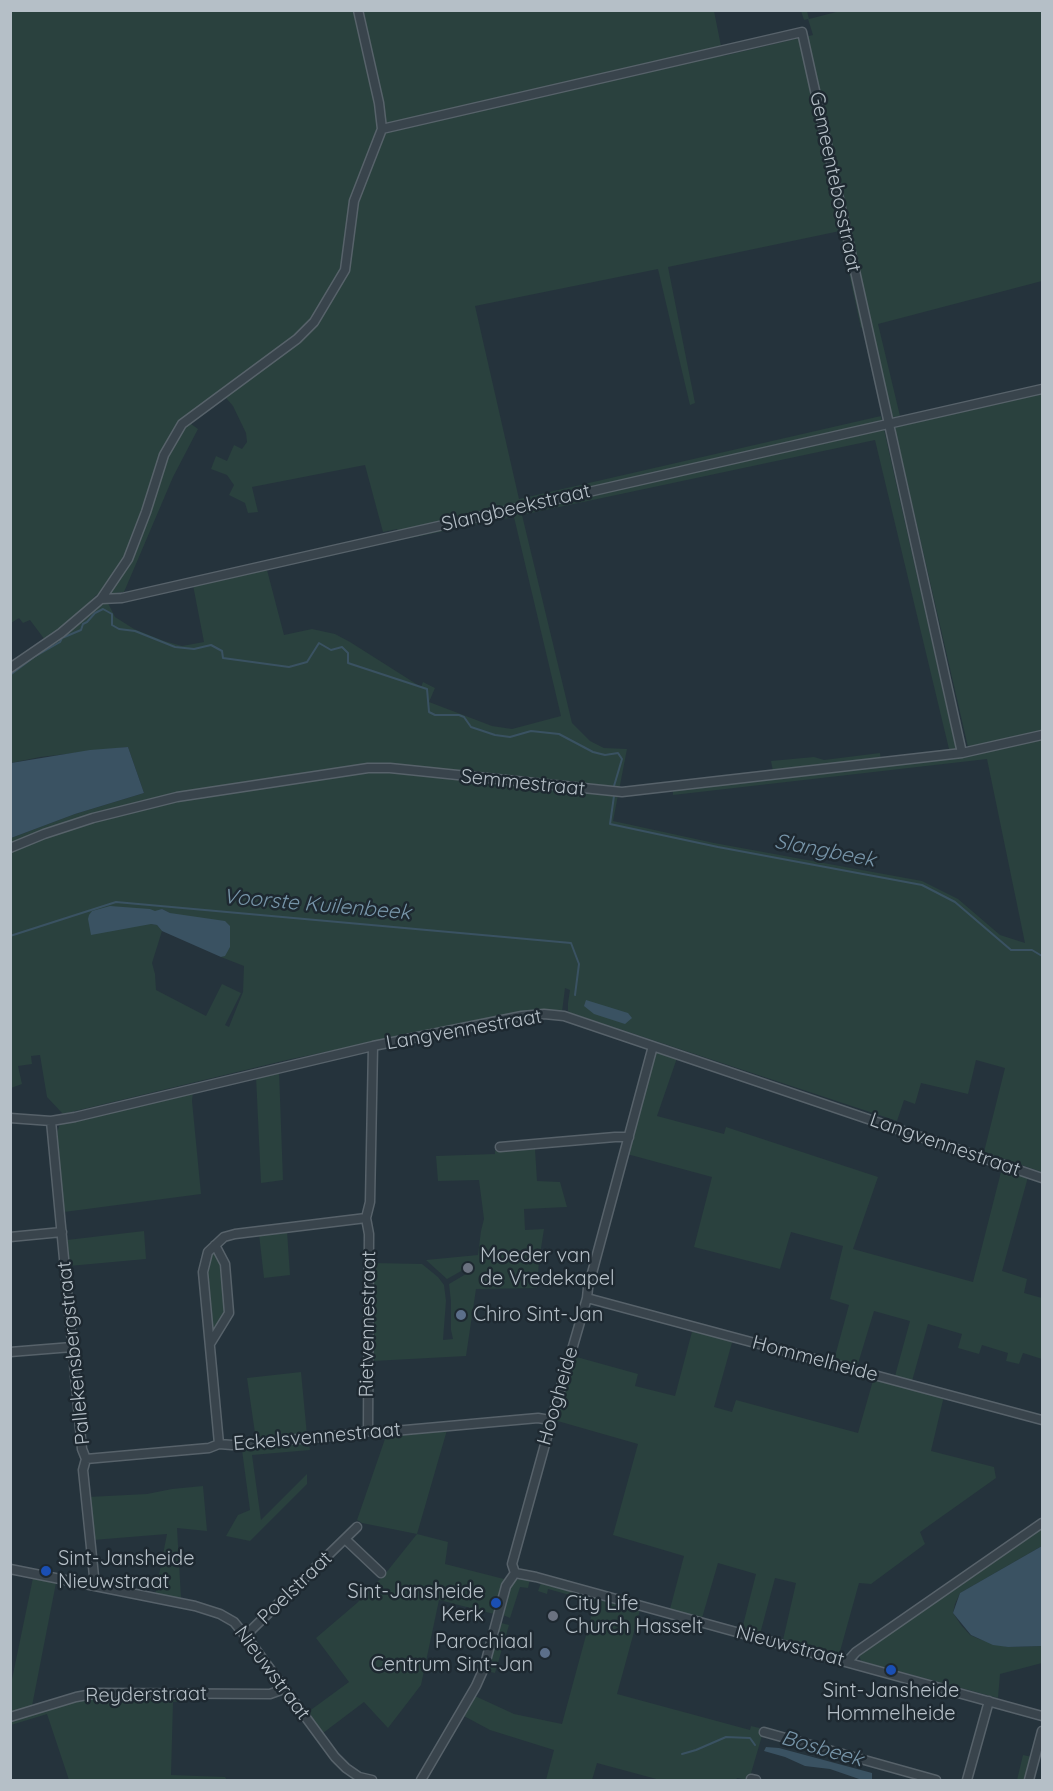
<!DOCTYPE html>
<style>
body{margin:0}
#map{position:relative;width:1053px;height:1791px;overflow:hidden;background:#25333c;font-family:Quicksand,sans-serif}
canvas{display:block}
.frame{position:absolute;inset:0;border:12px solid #b5bfc7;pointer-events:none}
</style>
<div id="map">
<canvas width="1053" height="1791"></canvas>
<div class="frame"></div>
</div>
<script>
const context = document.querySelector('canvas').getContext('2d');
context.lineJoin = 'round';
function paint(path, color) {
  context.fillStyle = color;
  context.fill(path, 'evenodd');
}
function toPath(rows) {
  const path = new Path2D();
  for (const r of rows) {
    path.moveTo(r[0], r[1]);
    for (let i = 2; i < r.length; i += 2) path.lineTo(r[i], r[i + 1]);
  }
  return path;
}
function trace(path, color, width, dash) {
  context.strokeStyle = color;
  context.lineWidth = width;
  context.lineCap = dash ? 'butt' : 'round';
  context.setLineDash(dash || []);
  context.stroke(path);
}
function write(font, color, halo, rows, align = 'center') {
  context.font = font + ' Quicksand,sans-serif';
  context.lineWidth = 5;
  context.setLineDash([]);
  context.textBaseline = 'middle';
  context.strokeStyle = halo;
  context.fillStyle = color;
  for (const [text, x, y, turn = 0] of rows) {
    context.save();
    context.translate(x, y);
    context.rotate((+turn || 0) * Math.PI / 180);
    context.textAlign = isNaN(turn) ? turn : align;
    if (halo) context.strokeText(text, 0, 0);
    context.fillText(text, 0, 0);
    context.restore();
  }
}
const green = toPath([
 [844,10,1042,11,1042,281,878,324,900,416,891,418,869,326,861,328,840,231,668,267,695,403,690,405,658,269,475,306,519,499,881,416,956,749,968,747,894,425,1042,392,1042,1172,984,1152,1005,1068,976,1060,968,1094,921,1083,915,1104,904,1100,897,1121,571,1013,568,1011,568,1003,570,990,565,988,562,1012,529,1011,291,1059,63,1114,47,1097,40,1055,31,1056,32,1064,18,1066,22,1084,11,1088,11,838,75,814,144,793,128,747,40,757,11,763,10,672,58,639,103,604,108,603,115,617,134,629,164,641,182,646,204,642,193,585,267,570,284,635,312,629,335,634,350,642,421,687,423,682,435,688,429,702,492,726,512,729,561,716,514,517,400,540,397,529,383,532,365,465,252,487,258,512,248,513,245,503,229,495,234,485,227,475,211,469,216,456,227,461,234,445,242,449,247,442,246,433,233,406,220,391,187,421,198,429,173,477,124,592,96,595,83,610,45,640,30,620,23,623,19,618,11,623,11,11,714,11,723,56,813,35,808,19,804,20,801,11,807,11,809,19],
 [875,440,949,749,881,760,880,753,824,760,814,757,771,761,773,771,673,784,673,795,987,759,1025,943,1000,935,958,899,922,881,714,843,613,821,627,749,604,748,590,741,572,723,522,515],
 [162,909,170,913,225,955,221,957,244,966,243,992,229,1027,225,1025,241,993,222,984,206,1016,156,990,155,974,152,963,162,931,157,925,151,924],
 [659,1052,677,1058,657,1116,724,1134,726,1127,878,1177,853,1249,973,1282,1002,1168,1028,1177,1002,1271,1027,1279,1024,1293,1042,1298,1042,1359,1023,1353,1019,1364,1006,1361,1008,1353,982,1345,979,1354,958,1348,962,1334,928,1324,912,1381,895,1376,910,1321,874,1311,857,1367,834,1360,849,1305,830,1299,843,1246,791,1232,780,1269,694,1247,712,1177,627,1154,654,1054],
 [279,1071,283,1180,261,1183,256,1076],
 [193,1091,192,1101,201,1194,64,1212,57,1132,60,1124],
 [535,1149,537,1181,560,1182,567,1207,524,1209,525,1230,544,1229,539,1261,537,1288,476,1289,466,1356,373,1361,373,1263,422,1264,438,1277,444,1285,446,1301,443,1340,453,1339,451,1330,451,1301,449,1284,466,1274,463,1270,447,1279,426,1260,478,1255,481,1231,484,1219,479,1180,438,1181,436,1156,495,1154,495,1151],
 [144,1231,146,1259,69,1266,67,1240],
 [287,1231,290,1275,264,1278,259,1234],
 [211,1254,216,1254,221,1263,225,1315,215,1331,212,1331,206,1271],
 [693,1328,733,1339,714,1407,732,1412,736,1400,858,1433,874,1377,944,1396,931,1451,994,1467,996,1478,920,1532,925,1544,871,1584,859,1583,839,1655,783,1640,796,1583,775,1578,760,1634,742,1629,756,1574,718,1563,702,1618,670,1609,684,1556,613,1535,638,1444,554,1420,573,1356,638,1374,635,1386,675,1396],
 [301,1372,307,1435,256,1440,247,1378],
 [447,1430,417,1534,448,1542,445,1564,504,1579,494,1614,439,1600,421,1685,388,1728,364,1702,323,1733,308,1712,349,1682,316,1638,357,1603,385,1574,417,1534,362,1523,357,1520,386,1436],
 [309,1443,310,1450,252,1455,261,1520,307,1474,307,1484,250,1541,226,1536,238,1515,250,1510,242,1450],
 [203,1486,207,1531,177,1528,181,1598,155,1595,167,1534,93,1540,88,1497,147,1494,172,1489],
 [1042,1526,1042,1546,960,1593,955,1604,953,1613,961,1625,970,1635,979,1639,1008,1647,1042,1646,1042,1663,1000,1674,998,1698,861,1661,859,1655],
 [33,1578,56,1583,32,1706,11,1714,11,1684],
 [522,1578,530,1579,528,1588,520,1587,510,1618,503,1615,511,1582],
 [541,1583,640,1610,617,1694,750,1730,751,1726,764,1729,749,1780,737,1778,736,1780,660,1780,597,1763,592,1780,546,1780,554,1750,490,1730,464,1716,475,1696,514,1714,562,1724,595,1602,548,1589,547,1594,538,1591],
 [501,1623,509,1625,495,1673,487,1671],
 [184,1695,185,1701,173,1702,171,1775,225,1777,227,1780,69,1780,47,1714,11,1725,10,1720,61,1704,95,1696],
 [1023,1755,1032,1757,1026,1780,1017,1780]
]);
const water = toPath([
 [128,747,144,793,75,814,11,838,11,763,90,750],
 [110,906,150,909,155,911,162,909,170,913,225,921,230,926,230,947,225,956,221,957,162,931,157,925,151,924,91,935,88,919,89,915,92,911],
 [586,1000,628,1013,632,1018,625,1024,594,1014,584,1006],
 [1042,1546,1042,1646,1008,1647,993,1645,971,1635,953,1613,960,1593],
 [766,1747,779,1748,872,1773,872,1780,862,1780,830,1769,805,1766,785,1757,764,1751]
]);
const stream = toPath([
 [10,675,34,657,60,642,62,638,81,630,83,624,87,622,95,613,103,609,112,614,112,625,119,629,135,631,175,647,194,649,211,645,222,651,223,658,289,667,307,662,319,643,331,650,342,647,348,653,348,663,427,689,429,712,435,715,459,715,464,717,471,727,495,735,510,737,531,731,559,734,593,752,605,755,618,753,622,759,614,786],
 [614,796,610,824,718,847,922,885,955,902,1011,950,1032,950,1042,956],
 [10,936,116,902,571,943,579,964,575,995],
 [682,1754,696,1750,726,1737,750,1738,755,1745]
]);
const minor = toPath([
 [358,10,379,103,382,129],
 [101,599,128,559,146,512,164,455,182,424,297,339,314,322,345,270,354,201,382,129,802,32,962,753],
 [10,668,61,633,101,599,122,598,1042,389],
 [10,848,44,834,93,818,177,797,368,768,390,768,622,792,962,753,1042,735],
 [10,1118,51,1121,75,1117,373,1046,522,1016,544,1014,564,1016,1042,1178],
 [51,1121,82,1449,86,1459,83,1470,95,1586],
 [500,1147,615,1137,629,1137],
 [10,1237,62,1232],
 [587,1298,1042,1420],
 [210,1344,229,1313,225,1264,215,1245],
 [10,1352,72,1347],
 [368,1431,369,1234,366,1218,370,1202,373,1046],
 [219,1444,203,1272,208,1252,224,1237,235,1234,366,1218],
 [86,1459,209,1448,219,1444,232,1445,354,1434,368,1431,383,1432,538,1418,550,1420],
 [345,1539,381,1573],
 [10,1569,195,1606,220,1614,234,1622,251,1643,335,1757,346,1768,359,1777,372,1780],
 [515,1573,512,1564,549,1430,550,1420,555,1408,587,1298,588,1288,653,1046],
 [515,1573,536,1577,1042,1716],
 [245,1636,357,1527],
 [847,1662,856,1652,1042,1523],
 [10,1717,76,1697,98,1693,270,1694,284,1689],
 [764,1732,936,1780],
 [751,1779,756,1780],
 [421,1780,476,1686,484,1668,506,1586,515,1573],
 [967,1780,989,1701],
 [1029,1780,1042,1731]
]);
const markers = [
 [468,1268,6,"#6b7280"],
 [461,1315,6,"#5c6f8a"],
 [46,1571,6,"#1a4fb4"],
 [496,1603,6,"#1a4fb4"],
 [553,1616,6,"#6b7280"],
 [545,1653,6,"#5c6f8a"],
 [891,1670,6,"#1a4fb4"]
];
const streetNames = [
 ["Gemeentebosstraat",835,182,78],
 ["Slangbeekstraat",516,508,-13],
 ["Semmestraat",523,783,6],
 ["Langvennestraat",464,1030,-10],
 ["Langvennestraat",945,1145,19],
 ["Rietvennestraat",368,1324,-89],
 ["Pallekensbergstraat",74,1353,-96],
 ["Hommelheide",815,1359,15],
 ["Hoogheide",558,1396,-74],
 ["Eckelsvennestraat",317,1437,-5],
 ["Poelstraat",295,1588,-44],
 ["Nieuwstraat",790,1646,15],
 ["Nieuwstraat",272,1673,53],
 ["Reyderstraat",146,1695,-1]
];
const poiNames = [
 ["Moeder van",480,1256],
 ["de Vredekapel",480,1279],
 ["Chiro Sint-Jan",473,1315],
 ["Sint-Jansheide",58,1559],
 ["Nieuwstraat",58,1582],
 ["Sint-Jansheide",484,1592,"right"],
 ["Kerk",484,1615,"right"],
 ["City Life",565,1604],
 ["Church Hasselt",565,1627],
 ["Parochiaal",533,1642,"right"],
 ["Centrum Sint-Jan",533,1665,"right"],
 ["Sint-Jansheide",891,1691,"center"],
 ["Hommelheide",891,1714,"center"]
];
const waterNames = [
 ["Slangbeek",825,851,11],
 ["Voorste Kuilenbeek",317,905,5],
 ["Bosbeek",822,1749,16]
];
paint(green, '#2a413e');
paint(water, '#3a5262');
trace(stream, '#3a5262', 2);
trace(minor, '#57626a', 11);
trace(minor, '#39444c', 8);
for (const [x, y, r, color] of markers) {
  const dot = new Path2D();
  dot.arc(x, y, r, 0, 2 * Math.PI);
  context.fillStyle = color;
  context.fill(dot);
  trace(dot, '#1e2931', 2);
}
write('20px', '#b5bfc7', '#1e2931', streetNames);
write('20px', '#b5bfc7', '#1e2931', poiNames, 'left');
write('italic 21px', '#7795a9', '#1e2931', waterNames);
</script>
